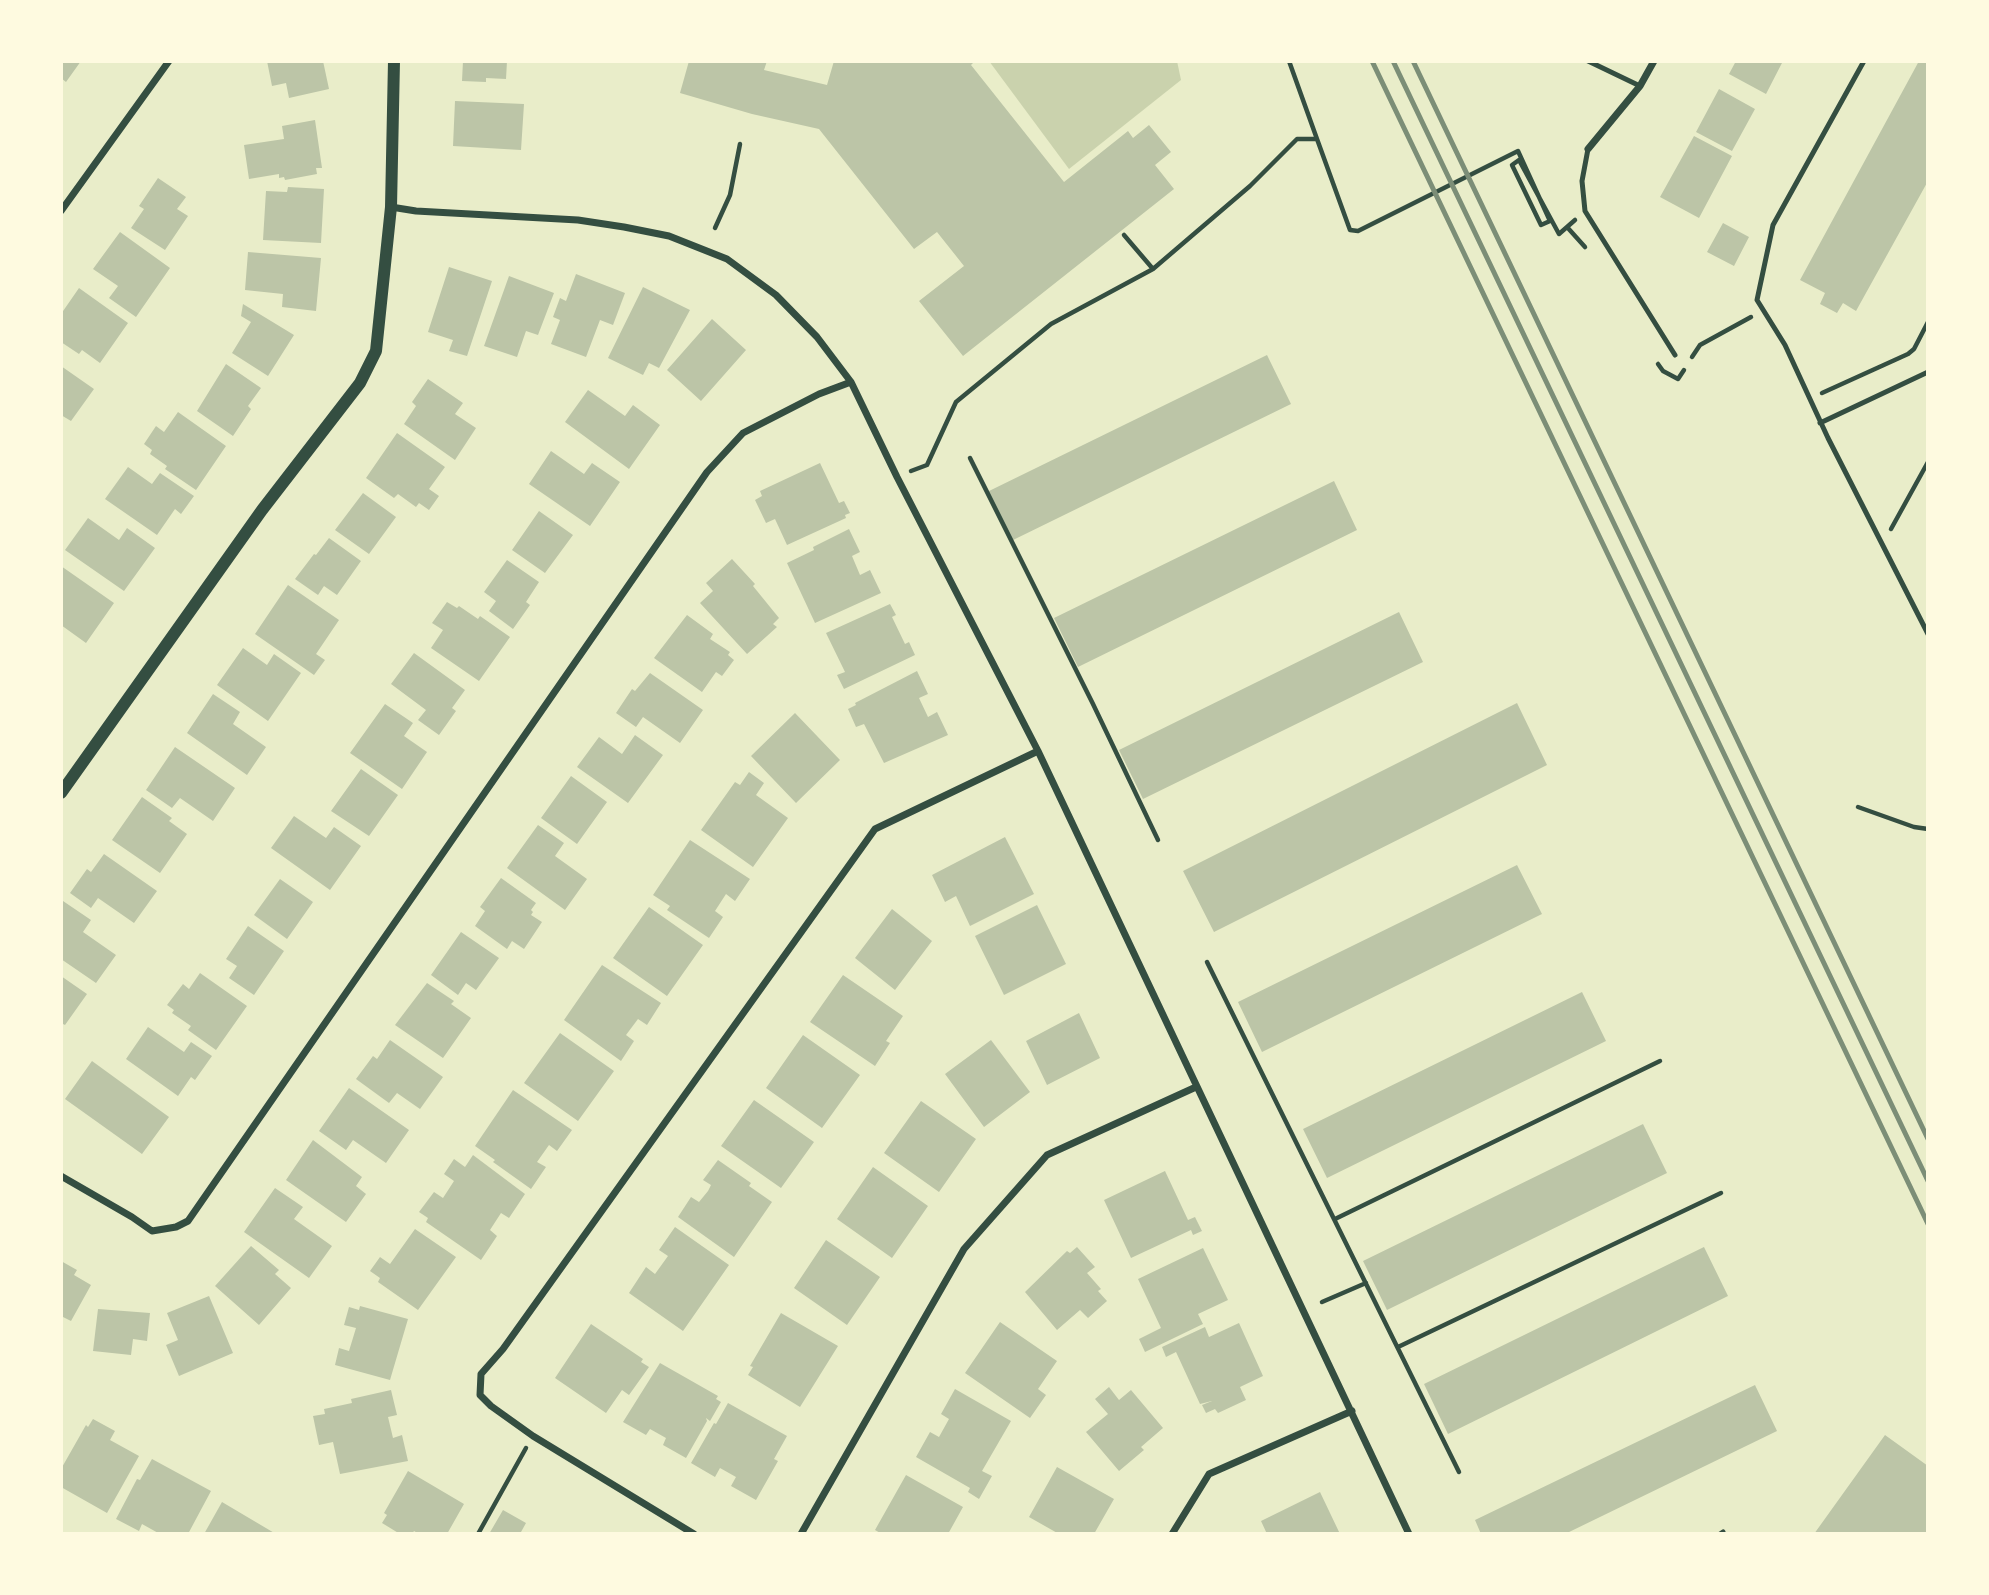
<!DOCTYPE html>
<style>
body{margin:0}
#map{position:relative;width:1989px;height:1595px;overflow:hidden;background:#e9edc9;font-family:"Archivo Narrow",sans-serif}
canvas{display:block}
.frame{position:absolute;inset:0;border:63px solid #fefae0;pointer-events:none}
</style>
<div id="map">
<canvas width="1989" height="1595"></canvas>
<div class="frame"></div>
</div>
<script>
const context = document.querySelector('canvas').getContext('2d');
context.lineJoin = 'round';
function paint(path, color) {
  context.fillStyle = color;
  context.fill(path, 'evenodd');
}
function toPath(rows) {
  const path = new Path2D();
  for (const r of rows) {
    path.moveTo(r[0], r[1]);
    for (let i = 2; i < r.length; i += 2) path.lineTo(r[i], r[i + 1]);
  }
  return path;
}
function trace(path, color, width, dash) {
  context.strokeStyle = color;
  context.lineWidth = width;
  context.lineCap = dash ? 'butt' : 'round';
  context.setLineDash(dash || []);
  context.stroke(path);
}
const green = toPath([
 [989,61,1177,61,1181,80,1069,169]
]);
const building = toPath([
 [61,61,81,61,66,82,61,78],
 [267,61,323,61,329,89,289,98,286,83,272,86],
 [463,61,507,61,506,79,486,78,486,82,462,81],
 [689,61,767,61,764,70,827,85,834,61,975,61,971,65,1064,182,1128,131,1133,138,1149,125,1171,152,1155,165,1174,189,963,356,919,301,964,266,937,232,914,249,819,129,752,114,680,93],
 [1736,61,1783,61,1766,94,1729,74],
 [1919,61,1928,61,1928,181,1856,311,1843,303,1837,313,1820,304,1825,293,1800,280],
 [1719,89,1755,109,1732,151,1696,132],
 [455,101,524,104,521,150,453,146],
 [315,120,322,168,316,168,317,174,285,180,284,177,279,178,279,174,249,179,244,145,284,139,282,126],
 [1694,136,1732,156,1699,218,1660,197],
 [158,178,186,197,177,209,188,216,165,250,131,228,144,209,139,206],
 [288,187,324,189,321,243,263,240,266,191,287,192],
 [1723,223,1749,237,1734,266,1707,252],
 [120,232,170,268,136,317,109,298,118,286,93,269],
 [248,252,321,258,316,311,282,307,283,294,245,290],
 [449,267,492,281,467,356,449,351,453,340,428,332],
 [576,274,625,293,613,325,600,320,586,357,551,344,560,320,553,317,560,298,566,301],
 [509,276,554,293,538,335,526,331,517,357,484,346],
 [643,287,690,310,659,368,649,363,643,375,608,358],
 [79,288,128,323,100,363,82,350,79,354,61,342,61,314],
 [243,304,294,335,268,376,232,353,251,322,241,316],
 [712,319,746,350,701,401,667,370],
 [1267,355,1291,404,1011,541,987,492],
 [226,364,261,388,248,406,251,409,233,436,197,411],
 [61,366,94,389,71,421,61,415],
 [428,379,463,403,455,414,476,428,455,460,404,424,416,406,412,402],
 [588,390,625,416,633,405,660,425,629,469,565,422],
 [178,412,226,446,196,490,165,469,167,466,150,454,152,450,144,444,156,426,164,432],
 [397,433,445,467,429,489,439,496,429,510,419,503,416,507,398,494,394,498,366,478],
 [551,451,584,474,592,463,620,482,590,526,529,484],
 [820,463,839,503,844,501,850,513,845,515,846,518,787,545,775,519,766,523,755,500,762,496,760,491],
 [128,467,152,484,160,473,194,496,181,514,175,509,157,535,105,499],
 [1334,481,1357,530,1078,667,1054,618],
 [363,493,396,517,369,554,335,530],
 [539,511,573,535,545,573,512,550],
 [88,518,119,540,127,528,155,548,124,591,65,550],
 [849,529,860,552,852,556,860,575,870,570,881,593,815,623,787,563,814,550,813,547],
 [329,538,361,561,337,595,324,586,318,595,295,579,314,554,316,555],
 [732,559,755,584,753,586,779,618,773,624,777,627,747,654,700,603,713,591,706,583],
 [507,560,539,582,526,602,530,605,513,629,489,611,496,601,484,592],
 [61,566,114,603,86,643,61,625,63,622,61,621],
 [288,585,339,620,316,654,325,660,314,675,255,634],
 [447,602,457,608,459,606,478,619,480,616,510,637,479,681,431,648,443,630,432,623],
 [890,604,896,615,892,617,905,644,909,642,915,655,844,689,837,675,845,672,826,633],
 [1399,612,1423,662,1143,799,1119,750],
 [687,615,713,634,710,639,730,652,728,655,734,660,722,676,716,672,702,692,654,658],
 [243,648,267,665,274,654,301,673,268,721,217,685],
 [414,653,465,690,452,708,456,711,439,735,418,720,426,710,391,684],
 [917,671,928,694,919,698,928,717,937,712,948,735,884,763,864,724,856,727,848,709,856,705,855,703],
 [650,673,703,710,680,743,643,717,636,727,616,713,632,689,635,691],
 [213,694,240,712,233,724,266,747,247,775,187,733],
 [1517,703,1547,765,1214,932,1183,871],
 [385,704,413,723,404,736,427,752,402,789,350,753],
 [795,713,840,760,796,803,751,756],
 [635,735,663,755,628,803,577,767,599,737,622,754],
 [175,747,235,788,213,821,180,798,172,808,146,790],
 [361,769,398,795,369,836,331,811],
 [749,772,764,783,756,795,788,818,753,867,701,830,735,782,740,785],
 [571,776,607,802,577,844,541,818],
 [142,797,172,818,169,821,187,834,160,873,112,840],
 [294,816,326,838,334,827,361,846,330,890,271,848],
 [538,825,564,843,555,856,587,879,565,910,507,868],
 [1005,837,1034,894,970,926,956,896,945,902,932,875],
 [690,840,750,879,735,901,726,894,715,911,723,917,709,938,667,910,670,906,653,895],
 [104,854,157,891,134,923,98,898,91,908,70,893,87,869,91,872],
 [1517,865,1542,914,1262,1052,1238,1002],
 [501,878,536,903,531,910,533,912,531,915,542,922,524,949,512,941,507,949,475,926,485,911,480,907],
 [280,879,313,902,287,939,254,915],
 [63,901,91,920,83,932,116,955,96,983,61,959,61,904],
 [1037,905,1066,964,1004,995,975,936],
 [649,907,703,945,667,996,613,958],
 [892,909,932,941,895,990,855,958],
 [248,926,284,951,254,995,229,978,237,966,226,959],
 [461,932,499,958,476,990,466,983,458,995,431,975],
 [602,965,661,1003,647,1025,638,1019,626,1035,634,1041,621,1061,564,1020],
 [200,973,247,1006,216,1050,188,1030,191,1026,172,1013,174,1010,167,1005,183,984,189,989],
 [843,975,903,1016,886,1041,890,1043,875,1066,810,1022],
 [61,976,87,994,65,1025,61,1023],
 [427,983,454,1001,451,1004,471,1018,443,1058,395,1025],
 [1582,992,1606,1041,1327,1178,1303,1129],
 [1079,1013,1100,1058,1047,1085,1026,1041],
 [148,1027,184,1052,191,1042,212,1056,195,1080,191,1077,178,1096,126,1059],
 [560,1033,614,1071,578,1121,524,1083],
 [803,1035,860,1075,822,1128,766,1088],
 [390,1040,443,1077,420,1109,397,1093,389,1103,356,1079,373,1056,377,1059],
 [991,1040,1030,1092,984,1127,945,1074],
 [92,1061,169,1117,142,1154,65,1099],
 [349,1088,409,1130,386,1163,353,1140,346,1150,319,1131],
 [513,1090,572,1130,557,1151,549,1145,537,1162,546,1167,531,1189,493,1162,495,1160,475,1146],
 [754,1100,814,1142,781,1188,721,1146],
 [921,1101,976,1139,939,1192,884,1153],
 [1643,1124,1667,1173,1387,1310,1363,1261],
 [313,1140,362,1177,356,1186,366,1194,346,1222,286,1180],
 [473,1155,525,1194,509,1218,501,1213,490,1230,497,1236,481,1260,426,1222,428,1218,419,1212,434,1192,443,1198,454,1181,444,1174,454,1159,465,1167],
 [718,1160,751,1183,749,1186,772,1202,734,1257,678,1217,691,1197,699,1202,708,1191,711,1185,703,1180],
 [873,1167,928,1206,892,1258,837,1219],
 [1165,1171,1188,1220,1195,1217,1202,1231,1193,1235,1191,1230,1131,1258,1104,1200],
 [275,1188,303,1207,294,1219,332,1246,309,1278,244,1232],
 [675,1227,729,1265,683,1331,629,1293,646,1267,655,1274,668,1256,659,1250],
 [415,1229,456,1257,418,1310,378,1282,380,1278,370,1271,380,1257,390,1264],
 [826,1240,880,1277,847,1325,794,1288],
 [251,1246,279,1270,275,1274,291,1288,259,1325,215,1286],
 [1077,1247,1095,1267,1087,1273,1101,1289,1098,1291,1107,1301,1088,1318,1080,1310,1057,1330,1025,1292,1067,1251,1070,1253],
 [1704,1247,1728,1296,1448,1434,1424,1384],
 [1203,1248,1228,1300,1198,1314,1203,1324,1145,1352,1139,1339,1161,1328,1138,1279],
 [61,1261,77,1270,74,1275,91,1285,71,1321,61,1316],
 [209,1296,233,1353,179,1376,166,1345,178,1340,167,1313],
 [360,1306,408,1319,390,1380,335,1365,339,1348,349,1351,356,1328,344,1325,349,1307,359,1310],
 [98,1309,150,1313,147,1341,133,1339,131,1355,93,1351],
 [781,1313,838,1346,800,1407,748,1375,753,1367,750,1366],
 [1000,1322,1057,1361,1038,1389,1046,1395,1030,1418,965,1373],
 [1239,1323,1263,1376,1240,1387,1246,1400,1218,1413,1215,1409,1206,1413,1202,1405,1212,1401,1200,1404,1176,1352,1166,1357,1162,1347,1205,1327,1209,1337],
 [591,1324,643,1359,641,1362,649,1367,629,1395,622,1390,606,1413,555,1378],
 [660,1363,718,1396,716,1399,721,1402,710,1421,706,1418,707,1421,686,1458,663,1445,666,1438,650,1429,646,1435,623,1422],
 [1755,1385,1777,1431,1565,1534,1481,1534,1475,1520],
 [1109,1387,1119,1400,1131,1390,1163,1428,1141,1447,1144,1450,1119,1471,1086,1432,1108,1414,1095,1399],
 [955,1389,1011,1421,982,1471,992,1476,979,1499,968,1492,970,1488,916,1457,930,1432,939,1437,949,1419,941,1414],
 [391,1390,397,1415,388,1417,393,1438,402,1435,408,1461,340,1474,333,1442,319,1445,313,1416,325,1414,324,1409,352,1403,351,1399],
 [728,1403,787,1436,774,1459,778,1461,756,1500,731,1486,736,1477,720,1468,715,1477,691,1463,714,1423,716,1424],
 [93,1419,115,1431,110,1440,139,1456,107,1513,61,1487,61,1469,86,1425,88,1427],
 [1885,1435,1928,1466,1928,1534,1814,1534],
 [152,1459,211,1491,188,1534,160,1534,142,1524,139,1531,116,1519,137,1479,140,1480],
 [1057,1467,1114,1499,1094,1534,1059,1534,1029,1517],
 [408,1471,464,1504,447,1534,419,1534,414,1531,412,1534,400,1534,382,1523,387,1515,384,1513],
 [906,1475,963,1507,948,1534,882,1534,875,1530],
 [1320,1492,1340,1534,1267,1534,1261,1521],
 [222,1502,276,1534,204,1534],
 [503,1510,526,1523,521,1532,525,1534,489,1534]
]);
const path = toPath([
 [1289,61,1317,139],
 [1567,227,1585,247],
 [715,228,730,195,740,144],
 [1124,235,1153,269],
 [1692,357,1700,345,1751,317],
 [1658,364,1663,371,1678,379,1684,370],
 [1822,393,1908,354,1914,349,1928,322],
 [970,458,1093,704,1158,840],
 [911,471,927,465,956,402,1051,324,1153,269,1250,186,1297,139,1317,139,1350,230,1358,231,1518,151,1550,221,1541,225,1512,165,1519,160,1559,234,1575,220],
 [1891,529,1928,462],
 [1858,807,1914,827,1928,829],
 [1207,962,1459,1472],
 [1335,1219,1660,1061],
 [1322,1302,1366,1283],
 [1398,1347,1721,1193],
 [478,1534,526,1448]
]);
const service = toPath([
 [1588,61,1640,86],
 [1864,61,1773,225,1757,300,1785,345,1828,438,1928,634],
 [1588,149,1582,181,1585,211,1675,355],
 [1820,423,1928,372],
 [1720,1534,1723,1532]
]);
const minor = toPath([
 [1588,149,1640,86,1654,61],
 [391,207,416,211,578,220,624,227,669,236,727,259,776,295,817,337,851,382,897,477,1038,751,1409,1534],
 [61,211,169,61],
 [61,1176,132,1217,152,1231,176,1227,188,1221,707,472,743,433,819,394,851,382],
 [694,1534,533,1436,491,1406,480,1395,481,1374,503,1349,875,829,1038,751],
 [801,1534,964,1249,1047,1155,1196,1087],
 [1172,1534,1209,1474,1352,1411]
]);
const tertiary = toPath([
 [61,793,262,510,360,383,376,351,391,207,394,61]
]);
const rail = toPath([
 [1372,61,1928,1224],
 [1393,61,1928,1181],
 [1413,61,1928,1139]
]);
paint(green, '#cad2ad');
paint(building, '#bcc5a7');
trace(path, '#344e41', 4.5);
trace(service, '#344e41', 5);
trace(minor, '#344e41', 7);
trace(tertiary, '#344e41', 12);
trace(rail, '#7c8e77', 5);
</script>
